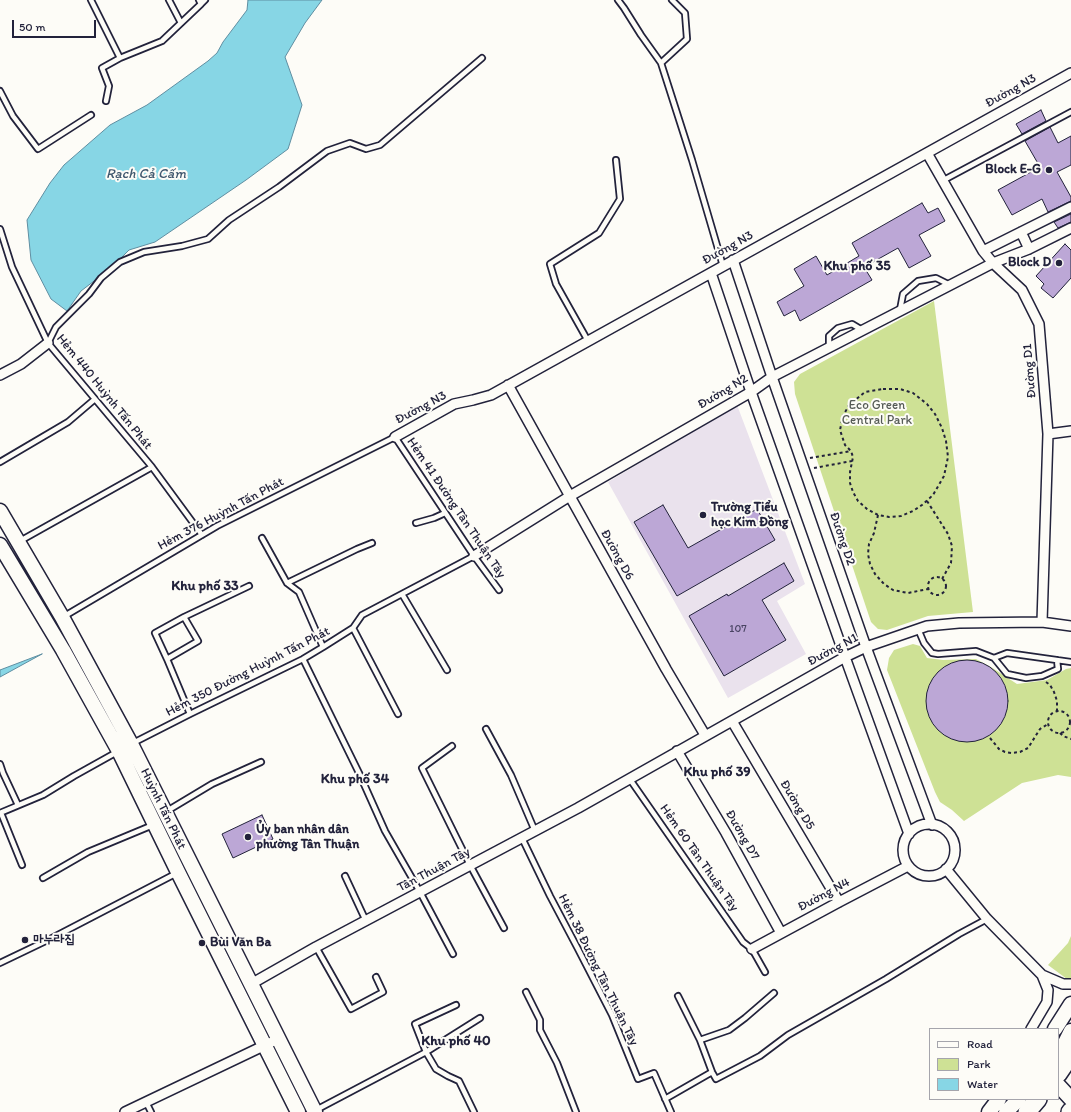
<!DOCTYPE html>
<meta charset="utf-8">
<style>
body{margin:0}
#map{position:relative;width:1071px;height:1112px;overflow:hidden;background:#fdfcf7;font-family:Itim,sans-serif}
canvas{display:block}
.legend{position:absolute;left:929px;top:1028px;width:130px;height:72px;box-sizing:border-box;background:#fdfcf7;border:1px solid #a5a5ac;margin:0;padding:5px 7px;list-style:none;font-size:12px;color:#22223b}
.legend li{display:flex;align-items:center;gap:8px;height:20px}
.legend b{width:20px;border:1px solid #a5a5ac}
.scale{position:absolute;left:12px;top:20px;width:84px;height:18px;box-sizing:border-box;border:2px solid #22223b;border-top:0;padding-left:5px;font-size:12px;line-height:14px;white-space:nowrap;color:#22223b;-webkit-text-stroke:3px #fdfcf7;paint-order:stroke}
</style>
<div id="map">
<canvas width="1071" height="1112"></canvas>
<ul class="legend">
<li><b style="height:5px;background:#fdfcf7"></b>Road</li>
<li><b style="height:11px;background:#cee195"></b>Park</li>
<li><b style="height:11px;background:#87d6e5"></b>Water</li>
</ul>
<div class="scale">50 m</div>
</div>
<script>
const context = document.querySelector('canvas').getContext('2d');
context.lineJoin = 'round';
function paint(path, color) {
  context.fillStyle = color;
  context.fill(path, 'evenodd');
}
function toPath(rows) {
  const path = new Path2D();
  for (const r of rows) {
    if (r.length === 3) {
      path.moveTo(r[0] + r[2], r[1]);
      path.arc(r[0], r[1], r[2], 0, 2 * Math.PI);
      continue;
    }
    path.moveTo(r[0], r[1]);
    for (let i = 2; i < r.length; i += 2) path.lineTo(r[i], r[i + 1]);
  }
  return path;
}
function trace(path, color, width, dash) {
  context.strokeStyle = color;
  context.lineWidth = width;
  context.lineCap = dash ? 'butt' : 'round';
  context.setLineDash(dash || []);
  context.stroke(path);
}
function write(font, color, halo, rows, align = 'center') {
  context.font = font + ' Itim,"Poor Story",sans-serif';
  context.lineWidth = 4;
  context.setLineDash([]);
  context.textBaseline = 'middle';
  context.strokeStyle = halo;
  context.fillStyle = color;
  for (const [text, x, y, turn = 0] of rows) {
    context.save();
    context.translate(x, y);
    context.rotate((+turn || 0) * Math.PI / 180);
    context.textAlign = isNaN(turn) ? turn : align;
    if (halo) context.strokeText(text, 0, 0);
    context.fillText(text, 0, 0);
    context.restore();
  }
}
const built = toPath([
 [737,405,805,584,777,601,806,654,728,698,608,482]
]);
const green = toPath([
 [934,301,973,612,928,616,887,630,878,629,871,622,795,394,794,382,800,374],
 [913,644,920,646,927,658,943,660,976,659,991,667,1017,684,1047,680,1066,669,1071,668,1071,777,1058,775,1022,783,964,821,952,810,940,802,935,792,887,670,889,658,894,650],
 [1071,936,1071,982,1048,965,1068,943]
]);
const water = toPath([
 [248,0,322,0,305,23,285,57,302,105,288,149,246,180,155,242,129,250,111,268,81,291,67,311,51,299,31,260,27,220,50,183,64,165,110,125,147,105,208,61,217,53,223,42,247,10,248,0],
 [42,654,0,677,0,670,42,654]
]);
const building = toPath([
 [1041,110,1046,121,1022,134,1016,124,1041,110],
 [1050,127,1058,143,1071,136,1071,165,1057,172,1071,197,1071,201,1048,212,1042,199,1012,215,998,190,1040,167,1025,141,1050,127],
 [922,203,928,213,938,208,945,221,919,235,931,256,909,268,898,248,864,267,872,280,800,321,795,310,784,316,777,302,804,286,794,269,816,256,827,275,859,256,852,243,922,203],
 [1071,214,1071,222,1058,228,1054,222,1071,214],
 [1065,244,1071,250,1071,278,1053,298,1041,288,1044,284,1036,276,1065,244],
 [663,505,688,548,757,509,775,540,677,596,634,522,663,505],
 [784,563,794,581,762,600,786,640,724,676,689,616,727,594,728,596,784,563],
 [967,701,41],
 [262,815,273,839,233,858,222,834,262,815]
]);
const path = toPath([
 [883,389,900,389,913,393,927,404,935,414,942,428,946,441,948,457,944,476,933,495,922,505,913,511,901,516,889,517,878,515,867,509,858,501,853,492,850,483,850,472,853,457,851,451,845,445,840,430,843,416,849,405,865,392,883,389],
 [810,458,851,451],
 [814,468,852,461],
 [927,501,948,534,952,546,951,563,942,579],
 [878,515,874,533,869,544,868,554,870,564,875,574,884,584,893,590,908,593,928,589],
 [937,586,9],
 [1046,682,1050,685,1054,692,1057,701,1057,711],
 [1059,722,11],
 [1060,733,1063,736,1071,739],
 [990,738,999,749,1005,752,1011,753,1020,752,1028,748,1040,729,1048,724]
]);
const lane = toPath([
 [91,0,120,58,102,68,109,86,106,101],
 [169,0,181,23],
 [199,0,201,4,205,0],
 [618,0,624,8,641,35,661,63,692,160,723,266],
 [120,58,162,41,201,4],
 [661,63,687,39,685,13,672,0],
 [0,91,13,116,38,149,91,115],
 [942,181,1071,112],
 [0,229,12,267,48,343,152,467,202,535],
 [900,310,903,294,918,281,936,278,950,285],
 [588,341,556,284,550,264,599,233,620,199,616,160],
 [48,343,56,327,89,294,101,278,120,262,144,252,182,246,208,239,229,220,279,187,327,151,350,143,366,149,380,145,482,58],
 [829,347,829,336,838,328,852,324,862,330],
 [0,462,68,422,95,399],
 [416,523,434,518,445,513],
 [262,538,287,583,299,592,323,647],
 [20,541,152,467],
 [287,583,357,549,372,543],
 [402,594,447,670],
 [63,617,217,526,395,437,474,556,499,590],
 [184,617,155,633,167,659,190,714],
 [353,628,398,714],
 [918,629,924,643,932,653,938,654,976,651,994,658,1007,653,1071,662],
 [994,658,1007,674,1026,678,1042,676,1058,669,1057,660],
 [167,659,198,641,184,617,249,586],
 [303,659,359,773,385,831,420,892,453,954],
 [486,729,511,775,535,831],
 [133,743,190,714,303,659,323,647,353,628,362,615,474,556],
 [452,746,422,768,470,865,504,928],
 [0,764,3,773,18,805],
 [629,778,743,942,752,949,765,972],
 [167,811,212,784,261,762],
 [0,813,43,795,74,776,117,752],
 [1,813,22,865],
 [522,838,550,896,578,949,612,1015,638,1079,654,1073,671,1112],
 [345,876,366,921],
 [43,878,88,852,153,825],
 [316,947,351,1009,383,992,376,977],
 [0,963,50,939,177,873],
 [526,992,540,1020,540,1030,557,1063,576,1112],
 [678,996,700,1040,712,1072,716,1079,760,1056,788,1035,886,979,959,934,987,919],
 [456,1005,415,1024,426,1052,436,1069,448,1076,459,1081,474,1112],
 [700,1040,729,1030,745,1018,774,993],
 [665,1099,712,1072],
 [146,1102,151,1112],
 [316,1110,426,1052,480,1018]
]);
const street = toPath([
 [927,153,983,251,993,263,1022,290,1039,324,1048,434,1042,622],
 [1021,232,1029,249],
 [983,251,1071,207],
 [733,260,772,377,866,647,932,825],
 [711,273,751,392,845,657,909,834],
 [0,375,21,364,48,343],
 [508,385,666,669,705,735],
 [1048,434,1071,431],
 [395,437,454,404,473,400,491,395,1071,73],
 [474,556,570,496,751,392,772,377,993,263,1029,249,1071,228],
 [732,721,839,902],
 [677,751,726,833,781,933],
 [929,850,26],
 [946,869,987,919,1042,975,1048,990,1047,1002,1031,1029],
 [752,949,839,902,908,866],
 [1042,975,1063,984,1071,984],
 [251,984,316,947,578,808,845,657,866,647,927,626,959,623,1042,622,1071,626],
 [125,1112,278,1039]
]);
const primary = toPath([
 [0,511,62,617,131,744,315,1112],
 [0,545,63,650,119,751,178,872,298,1112],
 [1055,1029,1071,1004],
 [1058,1058,1062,1049,1071,1031],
 [1058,1085,1071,1099],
 [989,1112,999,1099],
 [1006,1112,1019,1099]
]);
const highway = toPath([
 [1058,1074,1071,1055],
 [1027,1112,1038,1099],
 [1070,1112,1071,1111]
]);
const markers = [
 [1049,170,4,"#22223b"],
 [1059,263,4,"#22223b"],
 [703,515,4,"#22223b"],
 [248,837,4,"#22223b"],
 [25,940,4,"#22223b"],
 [202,943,4,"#22223b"]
];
const numberNames = [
 ["107",738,629]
];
const streetNames = [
 ["Đường N3",1011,91,-29],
 ["Đường N3",728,248,-29],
 ["Đường D1",1030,371,-95],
 ["Hẻm 440 Huỳnh Tấn Phát",104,392,51],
 ["Đường N2",723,392,-31],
 ["Đường N3",421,408,-28],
 ["Hẻm 41 Đường Tân Thuận Tây",456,508,56],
 ["Hẻm 376 Huỳnh Tấn Phát",221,514,-28],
 ["Đường D2",842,539,71],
 ["Đường D6",617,555,61],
 ["Đường N1",833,650,-28],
 ["Hẻm 350 Đường Huỳnh Tấn Phát",248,672,-27],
 ["Đường D5",797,805,59],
 ["Huỳnh Tấn Phát",163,809,64],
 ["Đường D7",742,835,60],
 ["Hẻm 60 Tân Thuận Tây",699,858,55],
 ["Tân Thuận Tây",434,870,-28],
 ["Đường N4",824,895,-28],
 ["Hẻm 38 Đường Tân Thuận Tây",598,970,64]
];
const poiNames = [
 ["Block E-G",1041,170,"right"],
 ["Block D",1051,263,"right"],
 ["Trường Tiểu",711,508],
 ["học Kim Đồng",711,523],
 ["Ủy ban nhân dân",256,830],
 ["phường Tân Thuận",256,845],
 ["마누라집",33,940],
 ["Bùi Văn Ba",210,943]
];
const parkNames = [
 ["Eco Green",877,406],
 ["Central Park",877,421]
];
const waterNames = [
 ["Rạch Cả Cấm",146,174]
];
const neighbourhoodNames = [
 ["Khu phố 35",857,266],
 ["Khu phố 33",205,586],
 ["Khu phố 39",717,772],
 ["Khu phố 34",355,779],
 ["Khu phố 40",456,1041]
];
paint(built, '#eae2ed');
paint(green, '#cee195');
paint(water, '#87d6e5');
trace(water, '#5f8ea1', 1);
paint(building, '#bca7d6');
trace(building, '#22223b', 1);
trace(lane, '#22223b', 8);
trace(street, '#22223b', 12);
trace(primary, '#22223b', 17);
trace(highway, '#22223b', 20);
trace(path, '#22223b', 2, [3, 3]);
trace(lane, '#fdfcf7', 4.5);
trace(street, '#fdfcf7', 9);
trace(primary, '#fdfcf7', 14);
trace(highway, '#fdfcf7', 17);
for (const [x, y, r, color] of markers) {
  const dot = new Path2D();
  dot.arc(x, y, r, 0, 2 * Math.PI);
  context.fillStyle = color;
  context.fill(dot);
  trace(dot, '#fdfcf7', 1.5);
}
write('11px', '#484362', null, numberNames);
write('13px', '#22223b', '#fdfcf7', streetNames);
write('bold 13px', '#22223b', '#fdfcf7', poiNames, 'left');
write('13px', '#565b56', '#fdfcf7', parkNames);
write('italic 14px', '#40586e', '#fdfcf7', waterNames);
write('bold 14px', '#22223b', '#fdfcf7', neighbourhoodNames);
</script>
